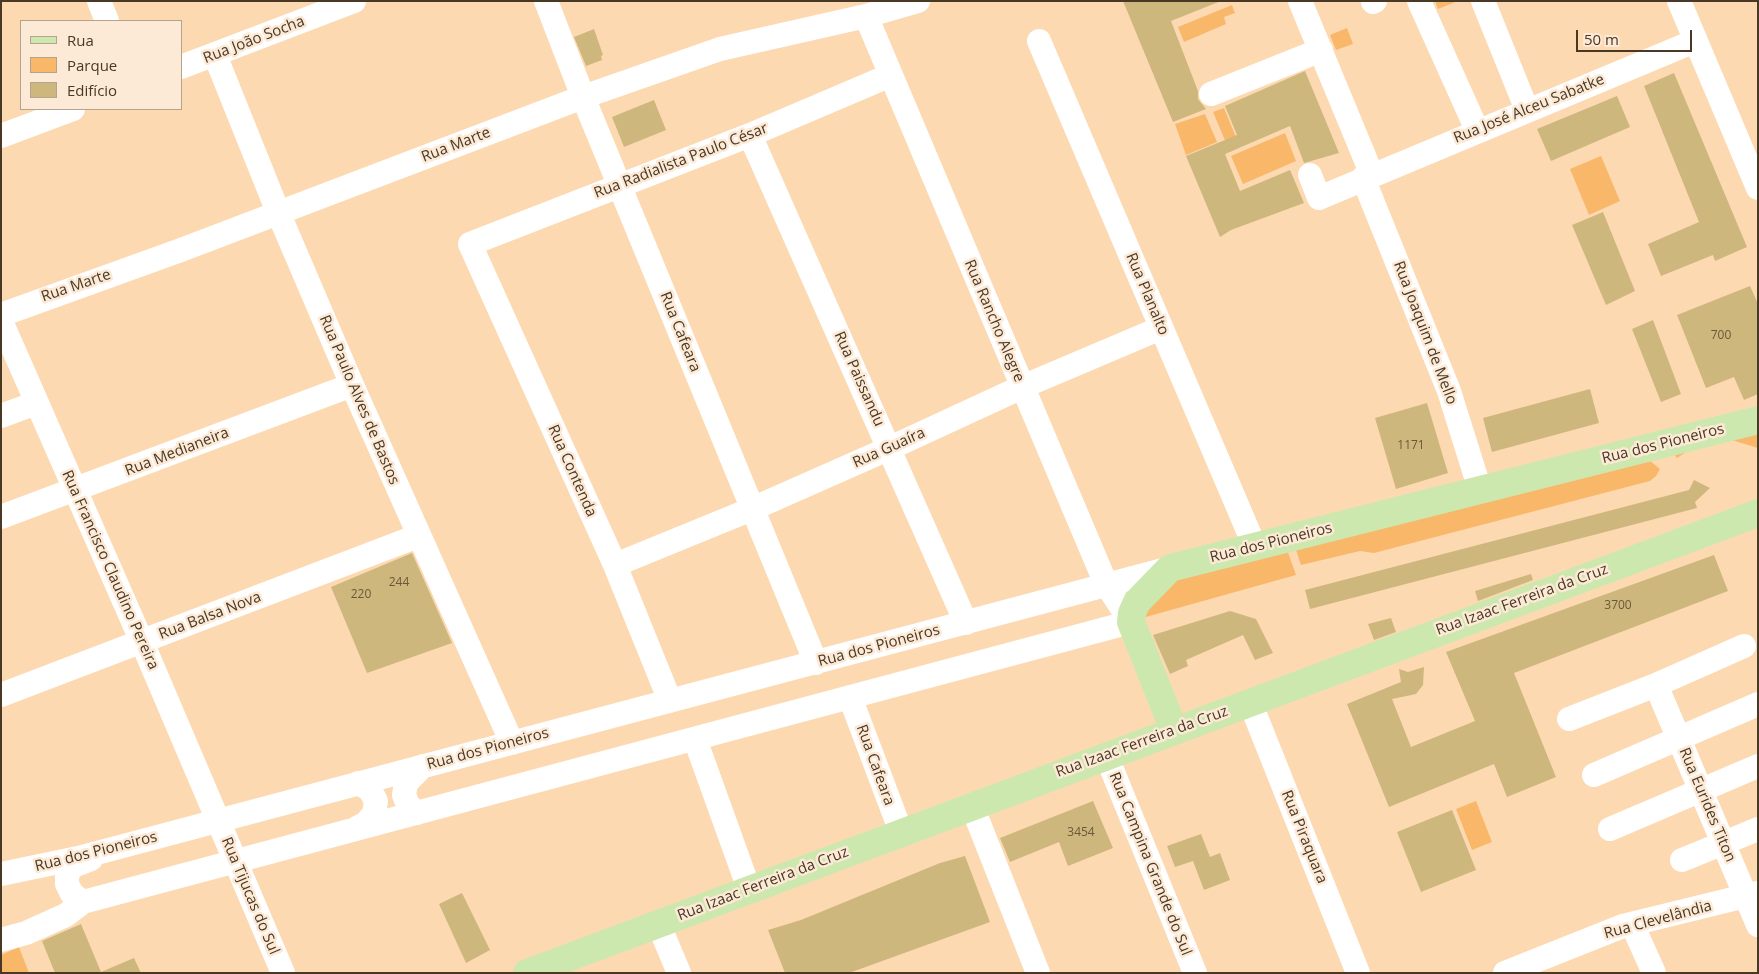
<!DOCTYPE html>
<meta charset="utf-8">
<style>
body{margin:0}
#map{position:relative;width:1759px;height:974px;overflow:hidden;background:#fdd9b2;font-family:"Open Sans",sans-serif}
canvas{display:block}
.frame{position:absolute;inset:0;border:2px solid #493824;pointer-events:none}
.legend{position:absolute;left:20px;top:20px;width:162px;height:90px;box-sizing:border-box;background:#fcead7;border:1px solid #b4a38f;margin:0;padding:6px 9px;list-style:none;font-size:15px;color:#493824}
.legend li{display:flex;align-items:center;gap:10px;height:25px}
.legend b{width:25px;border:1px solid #b4a38f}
.scale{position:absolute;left:1576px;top:30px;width:116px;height:22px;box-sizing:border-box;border:2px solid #493824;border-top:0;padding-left:6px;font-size:15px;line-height:18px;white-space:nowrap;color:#493824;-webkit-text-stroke:4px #fcead7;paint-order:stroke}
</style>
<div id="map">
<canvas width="1759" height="974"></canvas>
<div class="frame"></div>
<ul class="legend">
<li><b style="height:6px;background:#cde8ae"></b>Rua</li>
<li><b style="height:14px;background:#f9b76a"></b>Parque</li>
<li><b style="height:14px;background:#ceb77c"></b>Edifício</li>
</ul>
<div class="scale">50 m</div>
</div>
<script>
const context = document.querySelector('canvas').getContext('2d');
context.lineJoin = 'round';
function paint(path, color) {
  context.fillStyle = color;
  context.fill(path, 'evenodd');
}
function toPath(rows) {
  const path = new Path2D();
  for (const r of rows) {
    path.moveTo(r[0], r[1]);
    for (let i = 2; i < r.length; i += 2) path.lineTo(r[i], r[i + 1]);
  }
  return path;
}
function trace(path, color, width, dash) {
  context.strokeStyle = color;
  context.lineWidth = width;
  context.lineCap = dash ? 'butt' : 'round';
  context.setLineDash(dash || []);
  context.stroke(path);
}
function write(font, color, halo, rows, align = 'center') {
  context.font = font + ' "Open Sans",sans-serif';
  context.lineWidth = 5;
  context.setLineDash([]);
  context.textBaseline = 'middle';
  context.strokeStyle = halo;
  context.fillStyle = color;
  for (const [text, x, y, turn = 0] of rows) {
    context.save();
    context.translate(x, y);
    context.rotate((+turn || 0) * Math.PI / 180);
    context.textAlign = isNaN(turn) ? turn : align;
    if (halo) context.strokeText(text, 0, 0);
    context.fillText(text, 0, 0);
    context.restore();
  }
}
const green = toPath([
 [1435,1,1458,1,1438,9],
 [1232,5,1235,13,1224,17,1226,24,1184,42,1178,27],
 [1347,28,1353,44,1336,50,1330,35],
 [1224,108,1240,147,1230,152,1213,112],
 [1205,114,1217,142,1186,155,1175,124],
 [1285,133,1296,161,1243,184,1231,156],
 [1601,156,1620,201,1589,215,1570,169],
 [1758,426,1758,448,1728,439,1686,452,1677,458,1670,448],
 [1638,451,1660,469,1656,476,1650,481,1374,553,1360,551,1301,565,1292,538],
 [1284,541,1296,575,1135,620,1150,590],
 [1476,801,1492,842,1472,850,1456,809],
 [19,947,29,973,1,973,1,955]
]);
const building = toPath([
 [1123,1,1221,1,1171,21,1198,91,1198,99,1206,109,1173,122],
 [594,29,603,55,601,56,602,60,586,66,574,37],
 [1305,71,1339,153,1304,163,1290,126,1225,154,1240,191,1290,170,1304,203,1231,230,1220,237,1186,156,1237,135,1225,106],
 [1674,73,1747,247,1715,261,1713,255,1661,276,1648,244,1699,222,1644,86],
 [1617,96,1630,127,1551,161,1537,129],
 [654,100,666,130,624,147,612,117],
 [1603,212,1635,291,1606,305,1572,225],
 [1750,286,1758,304,1758,394,1744,400,1734,377,1706,388,1677,315],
 [1653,320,1681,394,1661,402,1632,329],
 [1590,389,1599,423,1492,452,1483,418],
 [1427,403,1448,473,1396,489,1375,418],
 [1694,480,1710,488,1695,502,1697,508,1310,609,1305,590,1689,490],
 [412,553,452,643,367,673,331,587],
 [1714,555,1728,591,1514,673,1556,777,1507,797,1494,764,1389,807,1347,704,1401,682,1399,669,1408,672,1424,667,1423,685,1416,694,1392,699,1411,747,1475,721,1446,652],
 [1531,574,1533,580,1478,601,1475,591],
 [1230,611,1256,619,1273,653,1255,660,1243,635,1186,660,1188,666,1170,674,1153,635],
 [1391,618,1396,632,1374,640,1368,624],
 [1093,801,1113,848,1068,866,1059,842,1010,862,1000,838],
 [1452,810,1476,870,1421,892,1397,832],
 [1201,834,1210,857,1220,853,1230,880,1204,890,1193,861,1175,867,1167,846],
 [965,856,990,922,849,973,785,973,768,930,801,920,940,863],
 [462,893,490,950,466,963,439,904],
 [81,924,101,972,134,958,141,973,55,973,42,941]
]);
const minor = toPath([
 [99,1,107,21],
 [546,1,583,97,816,663],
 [1300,1,1372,175],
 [1419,1,1477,130],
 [1483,1,1527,110],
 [1679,1,1758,188],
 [1373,2,1375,1],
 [1039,41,1255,547],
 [215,55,278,212,352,385,512,743],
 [181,67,354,1],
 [1211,94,1321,50],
 [750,135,966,623],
 [1,136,73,109],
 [1310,175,1319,198,1695,41],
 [1363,178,1449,391,1480,490],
 [1,315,181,250,583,97,720,49,866,16,918,1],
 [1,321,142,642,283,973],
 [1,416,36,403],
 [1,517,352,385],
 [615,565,752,509,890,448,1022,387,1161,328],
 [1656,685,1758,925],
 [1,695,418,536],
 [850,697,901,832],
 [670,701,615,565,470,244,750,135,891,75],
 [1250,702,1358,973],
 [1569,719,1656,685,1744,646],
 [695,739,749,889],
 [1106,755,1195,973],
 [1594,775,1758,704],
 [972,806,1038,973],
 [417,813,408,805,404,795,406,783,423,766],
 [355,829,366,823,374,814,376,801,370,790,358,783],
 [1610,829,1758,766],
 [1682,860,1758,829],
 [1,874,78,858,1170,568],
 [83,902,72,894,67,884,67,874,73,866,91,859],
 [658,923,679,973],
 [1632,924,1654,973],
 [1,940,26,933,66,915,83,902,1131,622,1106,584,866,16],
 [1505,973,1623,926,1758,893]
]);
const major = toPath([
 [1174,730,1131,622,1132,613,1137,602,1170,568,1758,420],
 [527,973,1758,513]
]);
const numberNames = [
 ["700",1721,336],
 ["1171",1411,446],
 ["244",399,583],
 ["220",361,595],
 ["3700",1618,606],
 ["3454",1081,833]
];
const streetNames = [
 ["Rua João Socha",254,40,-21],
 ["Rua José Alceu Sabatke",1529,109,-22],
 ["Rua Marte",456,145,-21],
 ["Rua Radialista Paulo César",681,161,-21],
 ["Rua Marte",76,286,-19],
 ["Rua Planalto",1147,294,67],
 ["Rua Rancho Alegre",994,321,67],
 ["Rua Cafeara",680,332,68],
 ["Rua Joaquim de Mello",1425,333,69],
 ["Rua Paissandu",859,379,66],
 ["Rua Paulo Alves de Bastos",359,400,67],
 ["Rua dos Pioneiros",1663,444,-14],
 ["Rua Guaíra",889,448,-24],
 ["Rua Medianeira",177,452,-21],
 ["Rua Contenda",572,471,66],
 ["Rua dos Pioneiros",1271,543,-14],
 ["Rua Francisco Claudino Pereira",110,570,66],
 ["Rua Izaac Ferreira da Cruz",1522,600,-20],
 ["Rua Balsa Nova",210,616,-21],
 ["Rua dos Pioneiros",879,646,-15],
 ["Rua Izaac Ferreira da Cruz",1142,742,-20],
 ["Rua dos Pioneiros",488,749,-15],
 ["Rua Cafeara",875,765,70],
 ["Rua Eurides Titon",1707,805,67],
 ["Rua Piraquara",1304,837,68],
 ["Rua dos Pioneiros",96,852,-14],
 ["Rua Campina Grande do Sul",1150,864,68],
 ["Rua Izaac Ferreira da Cruz",763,884,-21],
 ["Rua Tijucas do Sul",250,896,67],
 ["Rua Clevelândia",1658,920,-15]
];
paint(green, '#f9b76a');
paint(building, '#ceb77c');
trace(minor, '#fff', 24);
trace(major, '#cde8ae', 28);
write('12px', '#6a583a', null, numberNames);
write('15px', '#493824', '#fcead7', streetNames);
</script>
